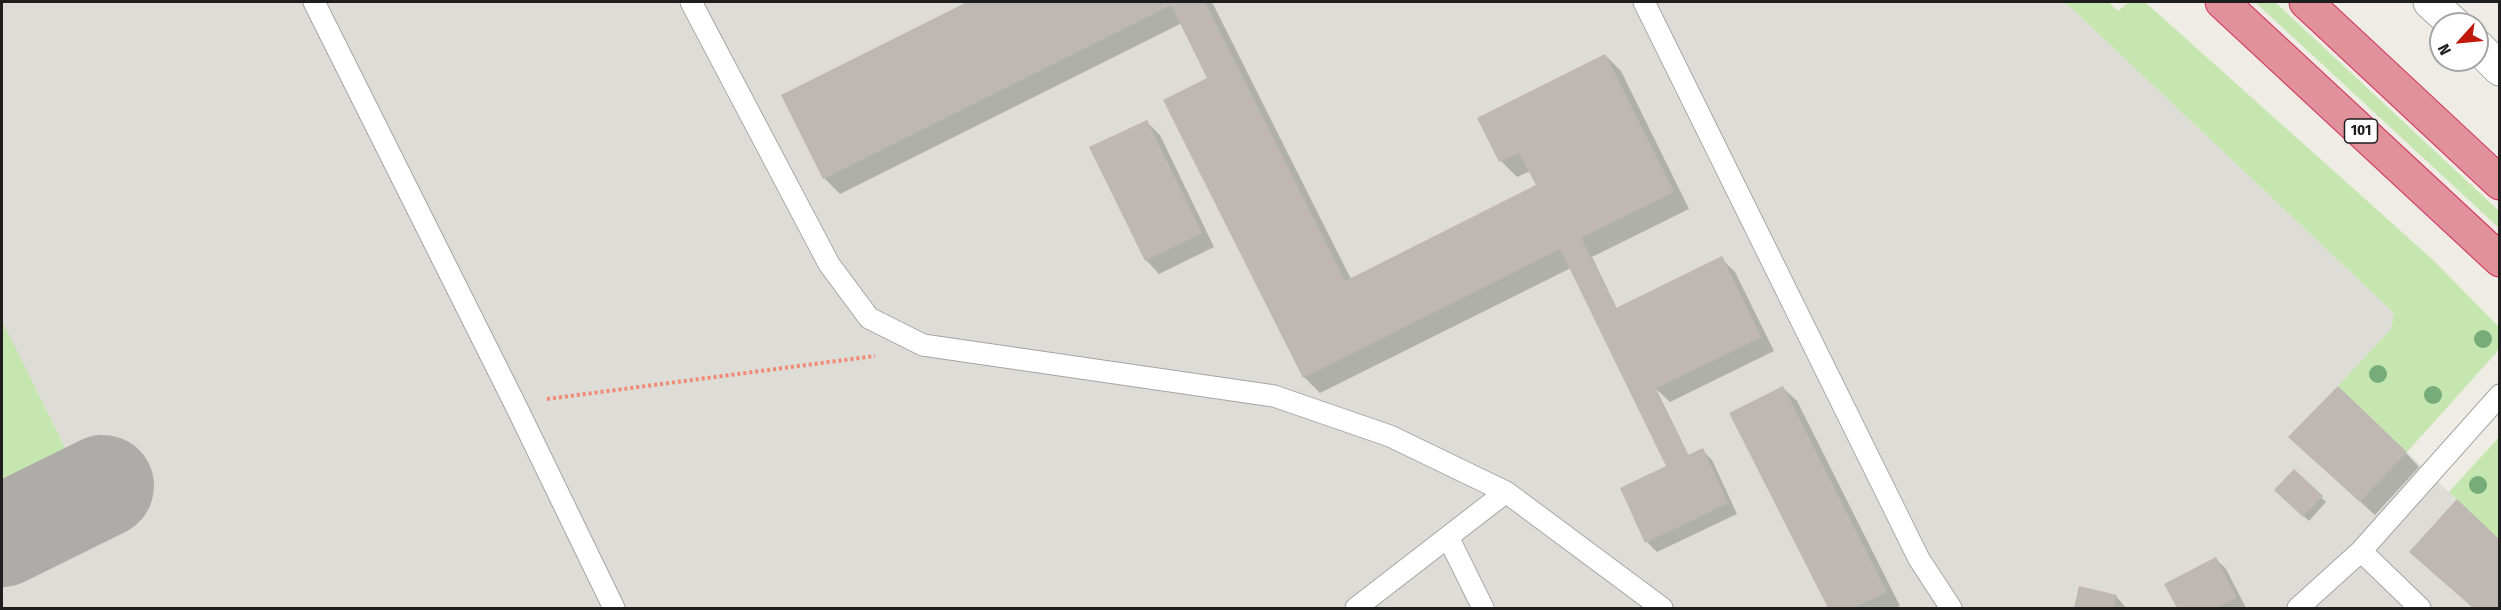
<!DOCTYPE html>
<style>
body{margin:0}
#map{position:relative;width:2501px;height:610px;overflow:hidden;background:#efece5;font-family:"Fira Sans Condensed",sans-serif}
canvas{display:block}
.frame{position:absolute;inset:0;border:3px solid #1e1e1e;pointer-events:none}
.north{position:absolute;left:2429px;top:12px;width:60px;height:60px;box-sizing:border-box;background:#fff;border:2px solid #a5a5a5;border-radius:50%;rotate:243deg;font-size:16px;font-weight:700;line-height:24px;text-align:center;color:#1e1e1e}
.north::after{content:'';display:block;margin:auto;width:21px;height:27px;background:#c11a0c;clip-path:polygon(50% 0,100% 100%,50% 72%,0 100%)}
</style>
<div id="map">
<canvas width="2501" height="610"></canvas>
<div class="frame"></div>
<div class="north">N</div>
</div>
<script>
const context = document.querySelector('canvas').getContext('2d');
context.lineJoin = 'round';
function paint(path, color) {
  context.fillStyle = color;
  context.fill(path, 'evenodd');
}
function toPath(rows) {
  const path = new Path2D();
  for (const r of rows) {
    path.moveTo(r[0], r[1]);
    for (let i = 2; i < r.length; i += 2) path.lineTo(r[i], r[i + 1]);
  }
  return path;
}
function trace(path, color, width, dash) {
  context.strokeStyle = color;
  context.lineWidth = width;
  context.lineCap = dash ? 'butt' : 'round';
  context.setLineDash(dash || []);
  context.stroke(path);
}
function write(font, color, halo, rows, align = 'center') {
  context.font = font + ' "Fira Sans Condensed",sans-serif';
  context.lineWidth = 6;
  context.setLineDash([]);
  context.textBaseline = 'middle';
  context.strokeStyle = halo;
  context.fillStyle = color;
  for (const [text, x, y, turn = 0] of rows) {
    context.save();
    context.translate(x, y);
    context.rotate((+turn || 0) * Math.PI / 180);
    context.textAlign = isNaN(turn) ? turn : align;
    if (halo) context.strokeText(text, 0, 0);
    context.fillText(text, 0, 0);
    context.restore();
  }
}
const airport = toPath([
 [2,2,2065,2,2394,313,2391,329,2338,386,2499,540,2499,608,2,608]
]);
const grass = toPath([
 [2065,2,2108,2,2118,11,2129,2,2145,2,2432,259,2499,327,2499,346,2496,353,2407,452,2338,386,2391,329,2394,313],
 [2255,2,2275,2,2499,211,2499,228],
 [2,321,72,462,2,496],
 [2499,437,2499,540,2449,492]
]);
const shadow = toPath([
 [970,2,1212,2,1351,279,1538,186,1530,171,1517,177,1501,161,1605,55,1621,71,1689,209,1592,257,1617,309,1721,258,1735,272,1774,351,1670,402,1656,389,1689,456,1702,450,1712,460,1737,514,1657,552,1647,542,1668,466,1571,268,1320,393,1304,377,1209,78,1182,23,840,194,824,178,783,96],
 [1146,121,1160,135,1214,247,1159,274,1146,260],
 [1783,388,1797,401,1900,606,1894,608,1830,608,1731,413],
 [2304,451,2406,453,2419,467,2375,515],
 [2294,471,2326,502,2309,521,2276,490],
 [2216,559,2226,569,2246,608,2179,608,2166,585],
 [2080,588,2116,596,2126,608,2076,608]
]);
const taxiway = toPath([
 [2,536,103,486]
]);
const building = toPath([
 [967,2,1205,2,1345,281,1536,185,1519,153,1499,162,1477,118,1605,54,1674,192,1581,238,1616,308,1722,256,1761,337,1655,389,1688,455,1703,448,1728,503,1645,543,1620,488,1666,466,1560,249,1303,378,1163,100,1207,78,1171,5,823,179,781,95],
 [1147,120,1202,233,1145,261,1089,147],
 [1783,386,1887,592,1854,608,1828,608,1729,413],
 [2338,386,2407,452,2360,502,2288,437],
 [2294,469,2323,496,2303,517,2274,490],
 [2457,499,2500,540,2500,608,2473,608,2409,552],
 [2216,557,2237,598,2217,608,2177,608,2164,584],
 [2079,586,2117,595,2114,608,2074,608]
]);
const path = toPath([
 [547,399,875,356]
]);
const lane = toPath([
 [314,2,515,404,614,608],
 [691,2,829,264,869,318,923,345,1274,396,1390,436,1506,492,1662,608],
 [1644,2,1919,559,1951,608],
 [1448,537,1483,608],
 [2361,551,2420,608],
 [1356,608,1506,492],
 [2298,608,2361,551,2500,395]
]);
const street = toPath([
 [2430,2,2454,24],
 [2477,46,2500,69]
]);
const highway = toPath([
 [2222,2,2500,260],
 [2306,2,2500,183]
]);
const trees = [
 [2483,339],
 [2378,374],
 [2433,395],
 [2478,485]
];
const shields = [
 [2361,131,33]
];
const shieldNames = [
 ["101",2361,131]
];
paint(airport, '#dddcd6');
paint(grass, '#c5e6ae');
paint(shadow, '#0003');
trace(taxiway, '#aeaca8', 102);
paint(building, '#bfb8b2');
trace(lane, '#a5a5a5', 23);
trace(street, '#a5a5a5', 35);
trace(highway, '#d02e59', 35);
trace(path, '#f28a73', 4, [3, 3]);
trace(lane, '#fff', 21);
trace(street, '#fff', 33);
trace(highway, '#e1919a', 33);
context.fillStyle = '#75ac7a';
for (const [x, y] of trees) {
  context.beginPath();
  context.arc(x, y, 9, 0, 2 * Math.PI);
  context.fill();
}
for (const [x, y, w] of shields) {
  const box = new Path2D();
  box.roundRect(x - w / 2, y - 12, w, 24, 4.5);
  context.fillStyle = '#fff';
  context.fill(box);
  trace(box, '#1e1e1e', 1.5);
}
write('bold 15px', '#1e1e1e', null, shieldNames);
</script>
